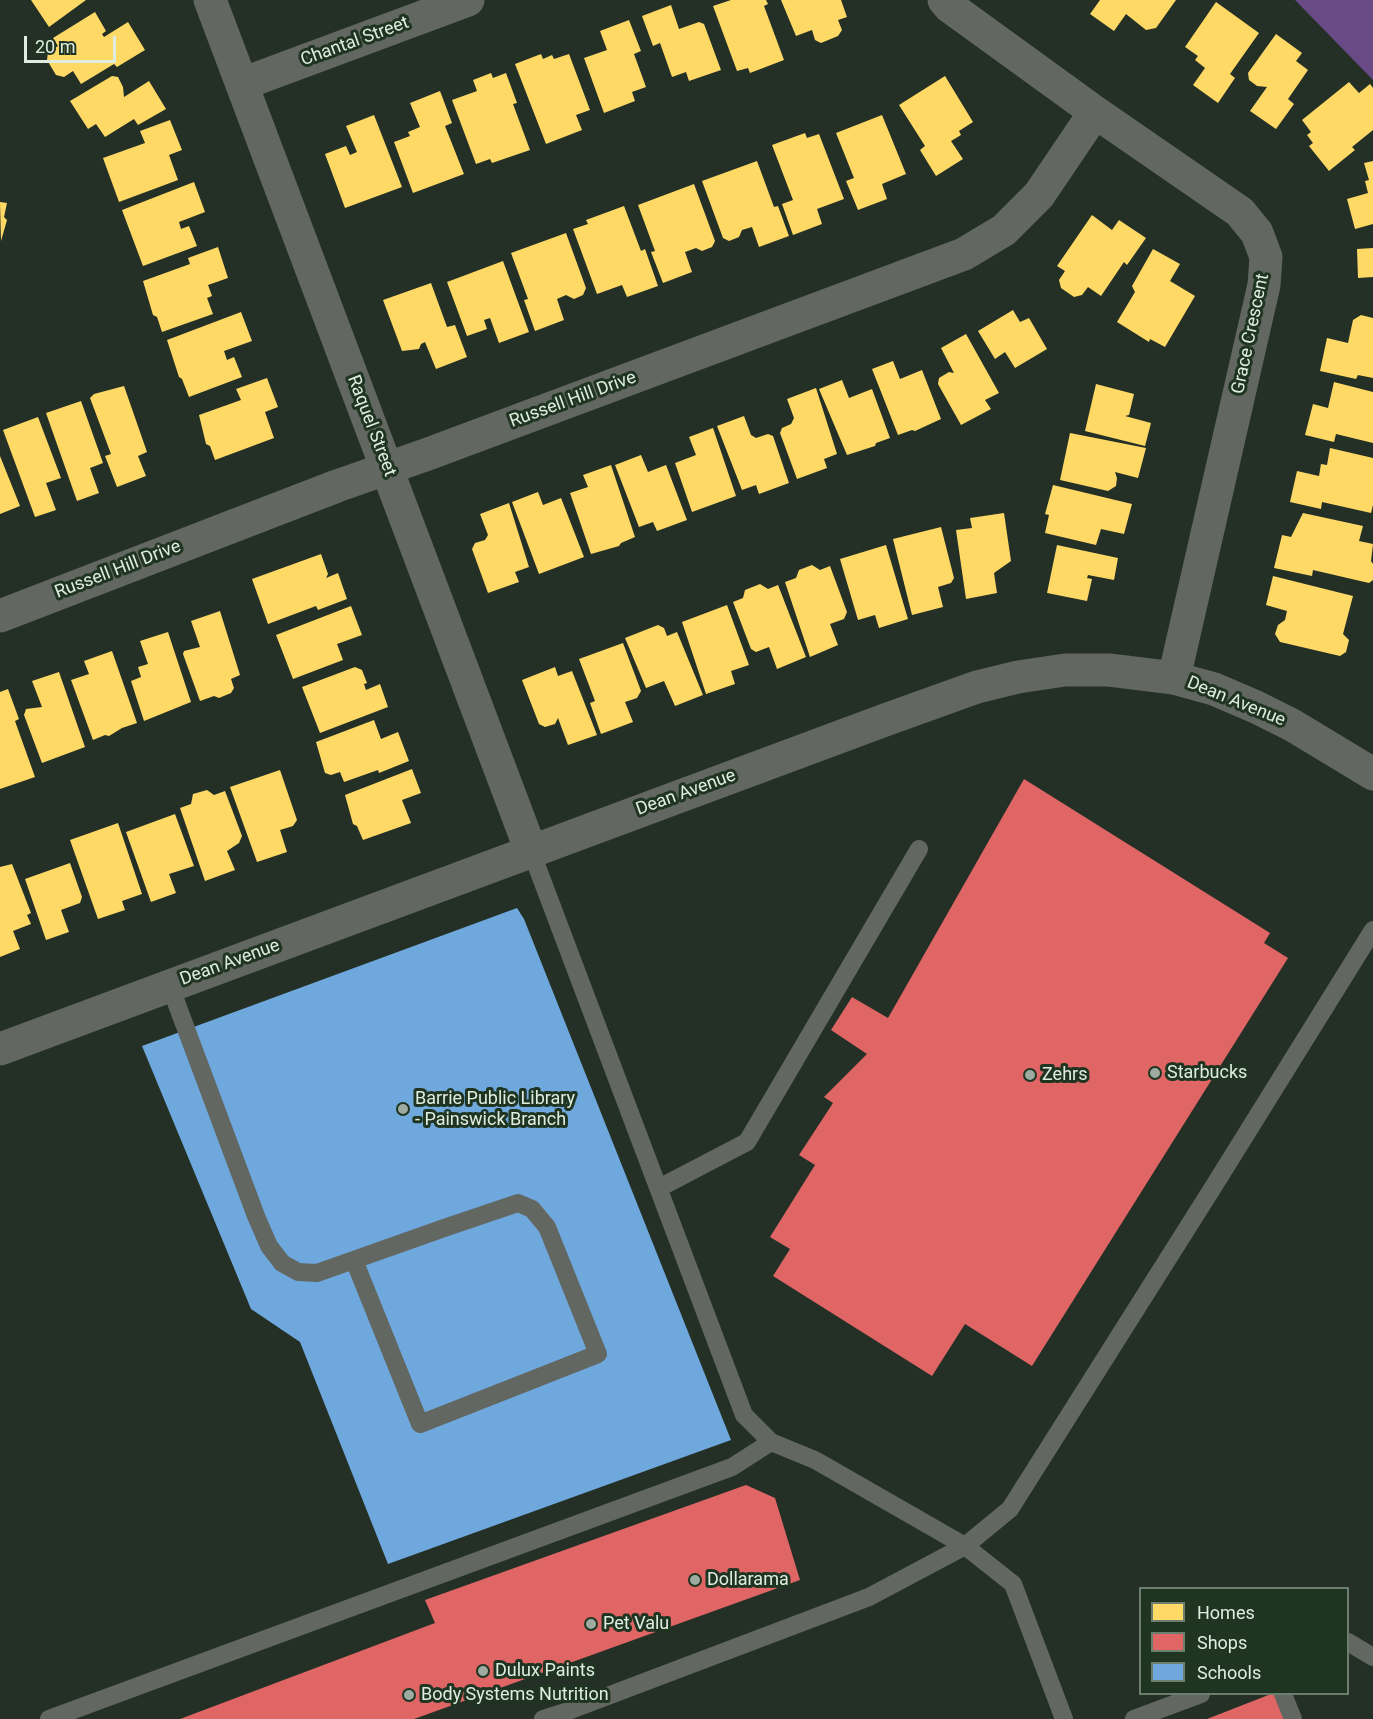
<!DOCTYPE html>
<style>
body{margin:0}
#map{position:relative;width:1373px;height:1719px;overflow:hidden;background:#243026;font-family:Roboto,sans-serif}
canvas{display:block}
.legend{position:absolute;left:1139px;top:1587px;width:210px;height:108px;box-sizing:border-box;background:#1f3522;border:2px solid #6c7f6e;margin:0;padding:8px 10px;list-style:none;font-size:18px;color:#dfede1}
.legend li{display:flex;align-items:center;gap:12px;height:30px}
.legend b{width:30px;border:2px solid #6c7f6e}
.scale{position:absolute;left:24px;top:36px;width:92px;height:27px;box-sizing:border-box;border:3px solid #dfede1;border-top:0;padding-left:8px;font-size:18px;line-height:21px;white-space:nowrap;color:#dfede1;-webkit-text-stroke:4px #1f3522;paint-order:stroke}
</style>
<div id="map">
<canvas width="1373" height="1719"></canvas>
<ul class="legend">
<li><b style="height:16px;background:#ffd966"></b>Homes</li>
<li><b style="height:16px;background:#e06666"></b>Shops</li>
<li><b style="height:16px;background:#6fa8dc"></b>Schools</li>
</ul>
<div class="scale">20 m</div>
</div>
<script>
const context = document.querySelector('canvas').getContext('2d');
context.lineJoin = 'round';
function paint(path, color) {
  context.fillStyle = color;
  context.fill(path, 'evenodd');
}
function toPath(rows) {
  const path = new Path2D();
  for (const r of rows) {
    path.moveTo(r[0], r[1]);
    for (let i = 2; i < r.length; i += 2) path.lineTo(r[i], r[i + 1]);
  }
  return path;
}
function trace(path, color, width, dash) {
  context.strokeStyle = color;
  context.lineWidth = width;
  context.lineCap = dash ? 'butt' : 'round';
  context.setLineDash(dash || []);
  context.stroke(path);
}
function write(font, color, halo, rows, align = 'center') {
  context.font = font + ' Roboto,sans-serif';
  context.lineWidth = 6;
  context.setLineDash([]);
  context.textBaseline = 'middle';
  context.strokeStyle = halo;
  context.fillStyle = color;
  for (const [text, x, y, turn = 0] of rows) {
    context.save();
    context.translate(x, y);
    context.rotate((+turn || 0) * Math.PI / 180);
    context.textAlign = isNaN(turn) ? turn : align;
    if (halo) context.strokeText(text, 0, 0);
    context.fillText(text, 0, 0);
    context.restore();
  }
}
const forest = toPath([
 [1295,0,1373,0,1373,80]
]);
const homes = toPath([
 [31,0,86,0,49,27],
 [731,0,766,0,768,4,764,6,784,60,750,73,748,68,737,71,713,6],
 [781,0,841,0,847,17,838,20,842,30,838,36,821,43,815,40,812,30,796,36],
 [1100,0,1176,0,1156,28,1146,30,1126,14,1114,31,1090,14],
 [1216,2,1259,33,1230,74,1235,78,1218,103,1193,85,1205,68,1195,60,1198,56,1185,47],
 [671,5,679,29,699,22,704,24,721,70,689,81,686,72,672,77,660,43,653,46,642,16],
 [95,12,106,31,102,34,104,37,128,22,145,50,117,67,114,64,81,84,73,71,64,77,56,75,47,60,48,52,58,46,53,38],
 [629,20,641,51,634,54,646,87,632,92,635,101,604,113,584,58,607,50,600,31],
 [1276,34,1302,53,1296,61,1308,70,1288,99,1294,104,1276,129,1250,111,1267,87,1257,86,1249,80,1248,73],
 [541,54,543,59,552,55,554,59,569,54,590,110,576,115,582,130,546,144,515,64],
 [491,73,493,78,506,73,517,103,513,104,530,150,492,163,490,159,476,164,452,100,477,91,473,80],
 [112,76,118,77,123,87,124,97,149,81,166,109,138,125,134,119,105,137,96,124,88,129,70,101],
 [945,76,973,122,959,131,961,135,951,141,963,159,936,176,920,150,925,146,899,105],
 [1349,82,1359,93,1370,84,1373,88,1373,130,1352,147,1355,150,1329,171,1309,146,1313,143,1307,135,1311,132,1302,120],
 [440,91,452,123,445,126,464,174,413,193,394,142,410,136,408,132,420,127,410,103],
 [374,115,402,187,345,208,325,154,346,146,350,155,357,152,346,126],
 [882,115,906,174,882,184,887,199,858,210,846,181,854,178,836,133],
 [170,120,182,150,169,155,178,180,119,202,103,158,145,143,140,131],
 [805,133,807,138,819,134,844,199,817,209,822,224,793,235,782,204,793,200,772,145],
 [757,161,774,207,778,206,789,236,759,247,752,227,742,230,739,237,729,241,723,238,702,181],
 [1373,161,1373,224,1355,229,1347,199,1368,193,1365,181,1369,180,1364,163],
 [194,182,205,212,179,222,181,229,189,226,197,246,143,266,122,210],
 [694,184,715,241,712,247,702,251,696,248,685,252,692,272,663,283,651,252,655,251,638,205],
 [0,202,7,203,4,217,7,220,1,241],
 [624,206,641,251,645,249,658,286,627,297,622,285,597,294,573,229,588,224,586,220],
 [1092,215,1112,230,1119,220,1146,238,1127,265,1124,262,1101,296,1088,287,1082,295,1074,297,1061,288,1059,280,1065,271,1057,266],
 [566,233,586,288,583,295,574,299,566,295,557,299,564,320,535,331,524,300,528,299,511,253],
 [218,247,228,278,208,285,212,296,207,298,213,314,162,332,157,317,153,315,143,281,190,264,188,258],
 [1373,248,1373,277,1358,278,1357,249],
 [1153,249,1180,264,1170,281,1195,296,1165,347,1150,339,1149,342,1117,322,1135,292,1132,286],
 [503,261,529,332,499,343,490,318,484,320,487,329,467,336,447,282],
 [431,283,447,327,455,325,467,357,436,369,425,342,421,344,419,349,402,351,383,300],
 [1013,310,1020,322,1029,318,1047,349,1015,368,1005,352,995,359,978,331],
 [241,312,252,341,224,351,227,360,234,357,242,377,189,397,182,379,179,377,167,340],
 [1361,315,1373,318,1373,378,1358,375,1356,379,1320,371,1327,338,1348,343,1353,320],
 [966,334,999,393,985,400,991,409,961,425,938,384,939,378,949,372,954,373,941,348],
 [893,361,900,379,922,370,941,419,915,431,912,430,898,435,872,369],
 [267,378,278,407,265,412,274,438,215,460,210,446,206,444,199,415,241,400,236,389],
 [842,380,849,398,872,389,890,438,876,443,875,446,847,455,819,389],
 [1334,382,1373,392,1373,443,1336,434,1334,442,1305,435,1313,404,1328,408],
 [1096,384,1134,394,1129,415,1125,416,1151,423,1145,446,1085,431],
 [124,386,147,452,138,456,146,476,117,487,105,456,111,454,90,398,94,394],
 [816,388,837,454,824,459,827,468,797,479,780,433,782,428,791,424,794,418,787,399],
 [81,401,103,463,90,468,99,493,77,501,46,413],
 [744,416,751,435,756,438,768,434,773,436,789,483,759,494,756,485,742,490,717,426],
 [38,417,61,478,46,483,56,510,35,517,3,430],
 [713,428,736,496,692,512,675,463,696,455,689,437],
 [1070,433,1146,448,1138,478,1115,472,1117,478,1116,486,1108,491,1060,480],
 [1330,448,1373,458,1373,505,1371,513,1322,502,1321,509,1290,502,1297,471,1319,476,1321,464,1327,465],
 [641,455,648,472,666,465,687,520,657,531,653,522,639,527,615,465],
 [0,456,20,506,0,514],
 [611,465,635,537,621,543,619,546,591,554,570,493,588,487,583,475],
 [1053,485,1132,504,1124,534,1101,529,1096,545,1045,533,1049,515,1045,514],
 [538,492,543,505,561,498,584,557,539,574,512,502],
 [509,503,529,567,515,572,519,582,488,593,472,549,475,543,485,540,488,535,480,514],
 [1004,513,1011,561,994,573,997,593,966,599,956,530,972,528,970,518],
 [1303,513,1363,526,1359,541,1373,544,1371,561,1373,564,1373,580,1369,583,1313,570,1312,576,1274,568,1282,535,1291,537],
 [941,527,954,578,951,583,938,587,943,607,912,615,893,539],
 [886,545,908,619,879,628,875,615,858,620,840,559],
 [1057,545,1118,558,1114,580,1088,575,1087,578,1092,579,1087,601,1047,593],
 [321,554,328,574,326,578,338,573,347,599,318,610,316,606,268,624,252,579],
 [812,565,820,570,830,566,847,612,844,619,830,624,838,645,810,657,785,582,796,578,799,570],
 [1273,576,1353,596,1343,634,1349,640,1346,652,1340,656,1280,642,1275,634,1278,625,1285,620,1287,611,1266,605],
 [760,584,768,589,778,585,806,657,777,669,769,647,756,652,751,649,733,602,743,598,745,590],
 [727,605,749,665,731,671,735,684,706,694,682,622],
 [351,606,362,635,337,644,343,660,293,679,276,635],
 [220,611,240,675,231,679,234,688,231,693,219,698,214,696,200,701,183,654,184,651,200,647,191,621],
 [658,625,664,628,667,636,677,632,703,695,675,706,664,681,646,688,625,638],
 [168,632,191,702,144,721,131,681,141,677,138,667,148,664,140,641],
 [623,643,641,691,637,698,625,702,633,722,601,734,590,703,595,701,579,659],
 [112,651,137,723,122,728,109,736,105,735,93,740,71,680,89,674,84,661],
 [355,667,362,670,367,683,364,684,366,690,380,684,388,707,320,733,302,687],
 [555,667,558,676,572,671,597,735,568,745,558,718,555,724,545,727,539,724,522,680],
 [59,672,85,747,42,763,24,715,26,709,42,707,32,681],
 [8,689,19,719,15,721,35,777,0,789,0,692],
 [374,720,381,739,398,732,409,761,379,773,378,770,344,782,340,772,331,775,325,773,316,742],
 [412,769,421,793,402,800,411,823,363,840,357,826,353,824,345,795],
 [280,770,297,820,293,826,280,830,287,852,257,862,230,787],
 [207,790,214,795,225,791,242,836,239,843,227,851,235,870,205,881,180,808,191,804,193,794],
 [175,814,194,866,169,874,176,893,151,902,126,832],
 [118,823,142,894,122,901,125,910,98,919,70,840],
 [70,863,82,897,80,903,61,910,69,932,46,940,25,879],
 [12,864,31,913,27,915,31,924,13,931,20,949,0,957,0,867]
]);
const shops = toPath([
 [1024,779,1270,933,1264,943,1288,958,1032,1366,965,1324,932,1376,773,1276,790,1249,770,1237,815,1165,799,1155,833,1103,824,1097,867,1054,831,1030,852,997,888,1018],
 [746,1485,775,1498,800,1580,414,1719,180,1719,435,1623,425,1600],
 [1271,1694,1278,1694,1289,1719,1207,1719]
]);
const schools = toPath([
 [517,908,524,919,731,1440,388,1564,300,1342,251,1309,142,1046]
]);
const service = toPath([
 [531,851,744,1415,771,1442,815,1460,965,1546,1013,1584,1064,1719],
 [170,986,256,1216,269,1246,282,1263,298,1272,317,1273,447,1227,518,1203,532,1209,547,1227,598,1354,420,1424,354,1260],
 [659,1188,747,1142,919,849],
 [1348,1642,1373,1657],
 [1283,1694,1293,1719],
 [49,1719,732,1467,771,1442],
 [543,1719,568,1711,869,1597,965,1546,1010,1509,1217,1181,1373,930],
 [1134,1719,1201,1694]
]);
const minor = toPath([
 [210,0,531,851],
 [944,0,950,7,1095,112,1240,212,1257,233,1266,257,1264,285,1174,678],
 [242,84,468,0],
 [0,616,337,486,428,454,964,254,1004,230,1039,195,1095,112]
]);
const tertiary = toPath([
 [0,1049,885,720,977,687,1018,677,1065,670,1109,670,1174,678,1214,689,1256,707,1292,725,1373,774]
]);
const markers = [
 [1155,1073,6,"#9eaba0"],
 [1030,1075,6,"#9eaba0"],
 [403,1109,6,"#9eaba0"],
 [695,1580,6,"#9eaba0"],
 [591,1624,6,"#9eaba0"],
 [483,1671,6,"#9eaba0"],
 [409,1695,6,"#9eaba0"]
];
const streetNames = [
 ["Chantal Street",355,42,-20],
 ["Grace Crescent",1251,334,-78],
 ["Russell Hill Drive",573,400,-20],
 ["Raquel Street",371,426,69],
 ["Russell Hill Drive",118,570,-21],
 ["Dean Avenue",1236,702,22],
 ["Dean Avenue",686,793,-20],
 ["Dean Avenue",230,963,-20]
];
const poiNames = [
 ["Starbucks",1167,1073],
 ["Zehrs",1042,1075],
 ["Barrie Public Library",415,1099],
 ["- Painswick Branch",415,1120],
 ["Dollarama",707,1580],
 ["Pet Valu",603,1624],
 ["Dulux Paints",495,1671],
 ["Body Systems Nutrition",421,1695]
];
paint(forest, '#6a4987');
paint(homes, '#ffd966');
paint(shops, '#e06666');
paint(schools, '#6fa8dc');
trace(service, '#626762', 18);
trace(minor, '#626762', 33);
trace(tertiary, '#626762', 33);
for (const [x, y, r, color] of markers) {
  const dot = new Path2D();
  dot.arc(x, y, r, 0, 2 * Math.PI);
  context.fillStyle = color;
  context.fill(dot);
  trace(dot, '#1f3522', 2);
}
write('18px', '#dfede1', '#1f3522', streetNames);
write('18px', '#dfede1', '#1f3522', poiNames, 'left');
</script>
